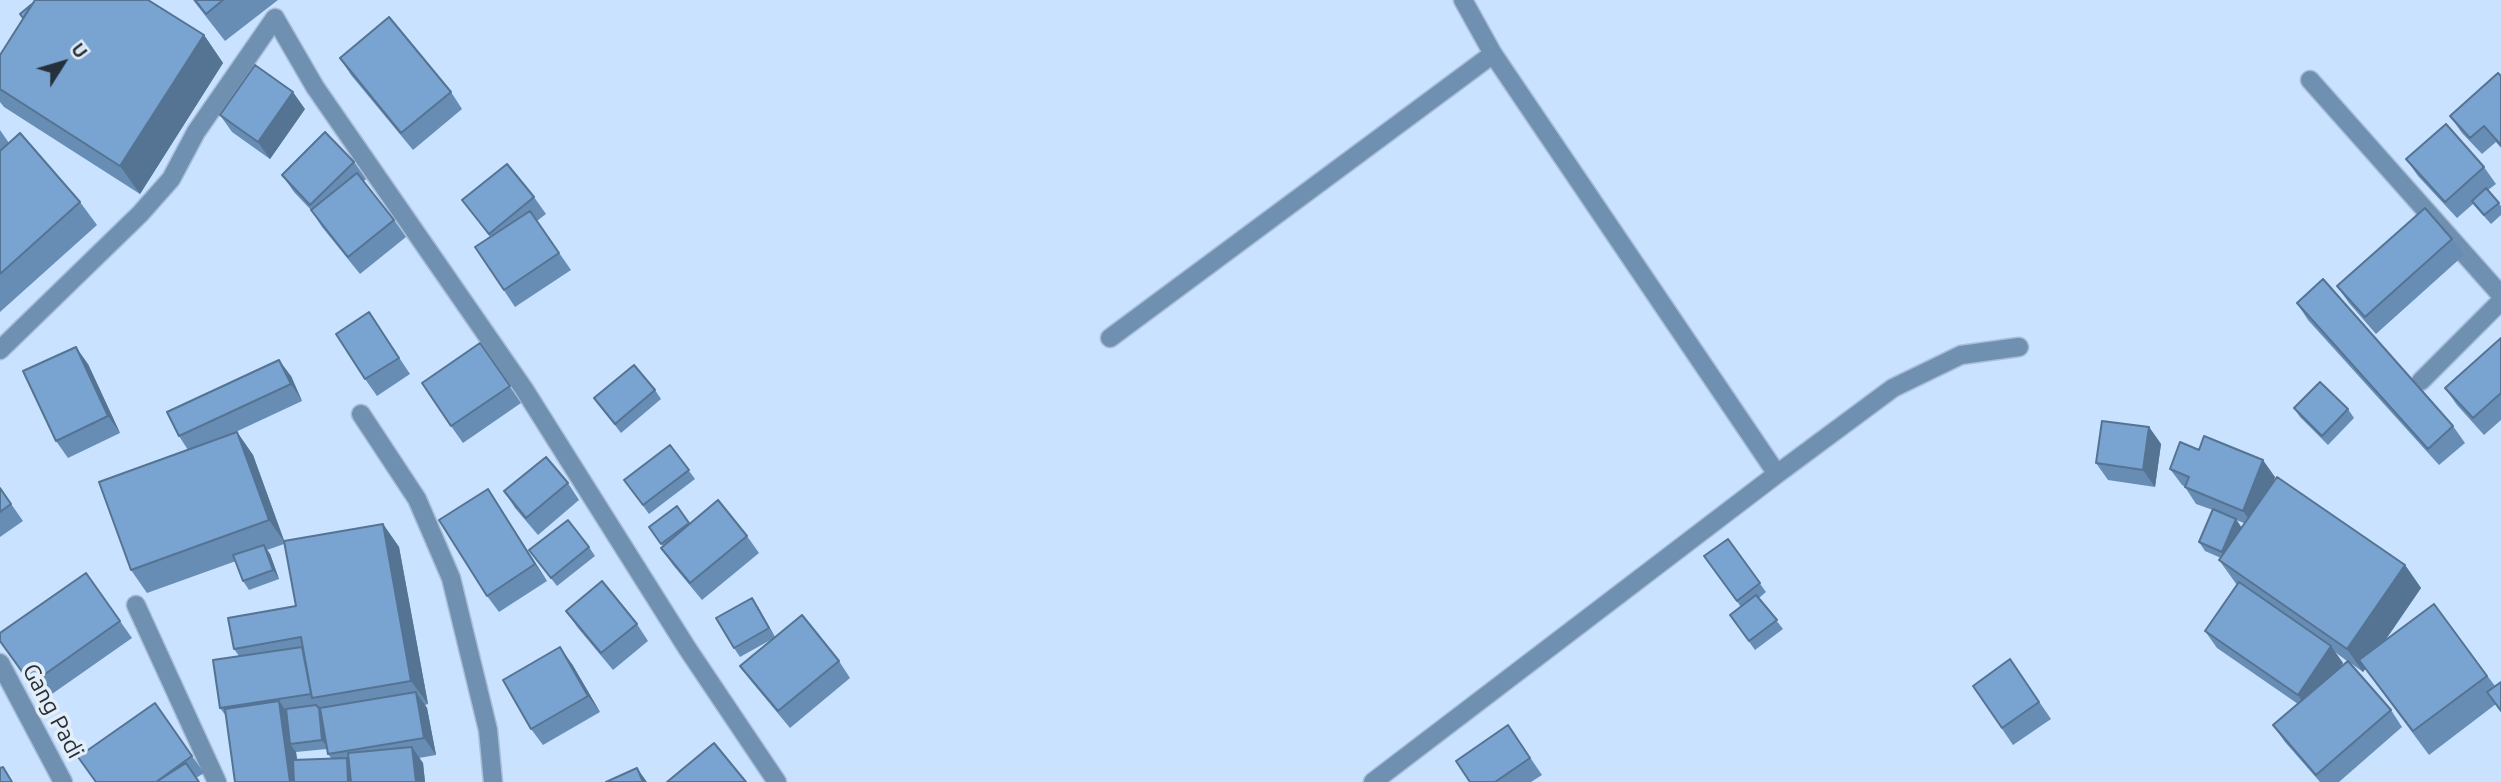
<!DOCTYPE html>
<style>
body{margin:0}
#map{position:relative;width:2501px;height:782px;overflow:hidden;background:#c8e2ff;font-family:Ubuntu,sans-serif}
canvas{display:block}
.north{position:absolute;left:28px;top:28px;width:70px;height:70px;-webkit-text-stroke:5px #e3eef9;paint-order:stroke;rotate:53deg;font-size:19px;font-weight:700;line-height:28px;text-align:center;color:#26303b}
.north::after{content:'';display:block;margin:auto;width:24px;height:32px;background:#26303b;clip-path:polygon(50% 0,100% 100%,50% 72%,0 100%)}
</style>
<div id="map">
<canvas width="2501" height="782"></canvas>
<div class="north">U</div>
</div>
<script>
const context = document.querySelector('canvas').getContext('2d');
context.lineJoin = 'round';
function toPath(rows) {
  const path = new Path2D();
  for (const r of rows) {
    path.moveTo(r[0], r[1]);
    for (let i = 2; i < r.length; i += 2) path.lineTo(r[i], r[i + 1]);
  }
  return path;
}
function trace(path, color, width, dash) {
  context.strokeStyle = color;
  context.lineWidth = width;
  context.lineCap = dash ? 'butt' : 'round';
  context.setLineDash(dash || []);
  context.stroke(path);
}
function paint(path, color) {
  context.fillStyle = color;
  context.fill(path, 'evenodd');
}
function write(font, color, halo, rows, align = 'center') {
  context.font = font + ' Ubuntu,sans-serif';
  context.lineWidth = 7;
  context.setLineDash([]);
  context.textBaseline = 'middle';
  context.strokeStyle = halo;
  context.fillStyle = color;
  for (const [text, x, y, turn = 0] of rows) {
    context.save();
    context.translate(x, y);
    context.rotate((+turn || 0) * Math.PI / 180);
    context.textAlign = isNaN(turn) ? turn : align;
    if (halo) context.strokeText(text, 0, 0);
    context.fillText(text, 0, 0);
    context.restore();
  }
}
const minor = toPath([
 [2310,80,2501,295],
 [1110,338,1493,54],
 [0,350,140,214,171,179,196,132,275,18,315,87,524,389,687,648,777,782],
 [2421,381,2501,301],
 [361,414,417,499,451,578,488,730,493,782],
 [1777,474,1893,388,1961,355,2019,347],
 [136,605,217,782],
 [0,663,63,782],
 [1373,782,1777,474,1493,54,1463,0]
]);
const wall = toPath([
 [193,0,278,0,225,41],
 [32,4,204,35,223,63,140,194,4,107,0,102,0,55,23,18,20,14],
 [340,58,451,92,462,109,413,150,351,75],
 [2501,76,2501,148,2496,142,2482,154,2462,133,2450,116],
 [305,109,270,159,232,132,220,115],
 [0,130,9,143,80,202,97,225,0,312],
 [2406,159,2484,167,2496,184,2488,190,2501,206,2501,215,2491,224,2473,204,2457,218,2418,176],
 [354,162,366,179,363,182,394,220,406,237,360,274,322,227,311,210,294,192,282,175],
 [534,197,546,214,537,221,571,270,515,307,475,247,490,237,462,200],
 [2452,239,2464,255,2376,334,2349,303,2337,286],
 [2297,303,2453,426,2465,443,2439,465,2308,320],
 [369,312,410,374,377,396,365,379],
 [2501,338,2501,420,2484,435,2457,405,2445,388],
 [480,343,521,403,463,443,451,426],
 [88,364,120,433,68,458,56,441],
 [291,376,302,401,227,436,237,432,253,455,284,541,383,524,399,547,428,704,425,705,427,708,436,755,419,758,423,763,425,782,235,782,226,716,220,708,239,656,234,649,296,606,284,544,267,550,270,554,279,579,249,590,243,581,236,561,147,593,131,570,188,450,179,436],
 [327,749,328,754,331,758,297,760,296,752],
 [655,390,661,399,621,433,594,398],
 [2294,408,2348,409,2354,418,2328,445,2300,417],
 [2149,427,2161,444,2155,487,2108,480,2096,463],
 [670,445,695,479,649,514,624,480],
 [2199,450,2275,477,2273,482,2405,565,2421,588,2385,641,2434,604,2495,686,2496,704,2429,755,2365,669,2363,672,2348,661,2391,710,2402,727,2339,782,2320,782,2285,742,2273,725,2298,704,2217,648,2205,631,2237,585,2219,560,2221,558,2205,551,2199,542,2213,510,2196,504,2185,487,2182,485,2170,469],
 [2236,520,2244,523,2241,528],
 [2335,652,2347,661,2340,667,2343,663],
 [568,483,579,500,538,535,515,508,504,491],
 [0,488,23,521,0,537],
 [499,506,547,581,499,612,487,596],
 [677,506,690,524,747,536,759,553,702,600,673,565,661,548,663,546,649,527],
 [1728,539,1766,592,1759,598,1783,629,1755,650,1730,615,1741,607,1704,556],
 [589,547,595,556,557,586,529,550],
 [86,573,132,638,42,701,0,641],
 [758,607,775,637,839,661,850,678,790,728,752,682,740,666,774,638,740,657,734,648],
 [566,611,637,624,648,641,613,670,578,628],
 [2010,659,2051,719,2013,745,1973,686],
 [572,664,600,712,543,745,531,729],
 [155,703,204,773,196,778,96,782],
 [1508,725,1542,775,1531,782,1470,782]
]);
const shadedWall = toPath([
 [204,35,223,63,140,194,120,166],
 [293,92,305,109,270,159,258,142],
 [76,347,88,364,120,433,108,416],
 [279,360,291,376,302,401,291,384],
 [2149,427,2161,444,2155,487,2143,470],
 [237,432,253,455,285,543,269,520],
 [2263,460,2275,477,2255,527,2243,511],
 [488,489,499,506,547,581,535,564],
 [2236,519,2242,528,2228,561,2222,552],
 [383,524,399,547,428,704,411,681],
 [264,545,270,554,279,579,273,570],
 [2405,565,2421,588,2363,672,2347,649],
 [752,598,758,607,775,637,769,628],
 [2331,646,2343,663,2309,712,2298,695],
 [560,647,572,664,600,712,588,696],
 [416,692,427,708,436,755,424,738],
 [279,701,291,718,290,744,296,752,300,782,290,782],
 [319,708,325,717,329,749,322,740],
 [412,747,423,763,425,782,416,782],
 [347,758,359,774,359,782,348,782],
 [637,768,647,782,643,782]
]);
const building = toPath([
 [35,0,148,0,204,35,120,166,0,89,0,55,35,0],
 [195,0,223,0,206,14,195,0],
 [32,4,23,18,20,14,32,4],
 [389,17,451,92,401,133,340,58,389,17],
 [255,65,293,92,258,142,220,115,255,65],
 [2498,73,2501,76,2501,145,2484,126,2470,138,2450,116,2498,73],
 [2446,124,2484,167,2445,202,2406,159,2446,124],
 [325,132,354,162,310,205,282,175,325,132],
 [20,133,80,202,0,274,0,151,20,133],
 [507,164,534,197,489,234,462,200,507,164],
 [357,173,394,220,348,257,311,210,357,173],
 [2486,188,2499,203,2484,215,2472,201,2486,188],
 [2425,208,2452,239,2365,317,2337,286,2425,208],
 [530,211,559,253,504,290,475,247,530,211],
 [2323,279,2453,426,2428,449,2297,303,2323,279],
 [369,312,399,358,365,379,336,334,369,312],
 [2501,338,2501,393,2473,418,2445,388,2501,338],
 [480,343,510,386,451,426,422,383,480,343],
 [76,347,108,416,56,441,23,371,76,347],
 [279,360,291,384,179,436,167,412,279,360],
 [634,365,655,390,615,424,594,398,634,365],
 [2320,382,2348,409,2322,436,2294,408,2320,382],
 [2102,421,2149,427,2143,470,2096,463,2102,421],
 [237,432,269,520,131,570,99,482,237,432],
 [2204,436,2263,460,2243,511,2185,487,2189,477,2170,469,2180,442,2199,450,2204,436],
 [670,445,689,470,643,505,624,480,670,445],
 [546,457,568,483,526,518,504,491,546,457],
 [2277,477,2405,565,2347,649,2219,560,2277,477],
 [0,488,11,504,0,512,0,488],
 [488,489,535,564,487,596,439,520,488,489],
 [718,500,747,536,690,583,661,548,718,500],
 [677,506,689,523,661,544,649,527,677,506],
 [2213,509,2236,519,2222,552,2199,542,2213,509],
 [568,520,589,547,551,578,529,550,568,520],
 [383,524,411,681,312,698,301,637,234,649,228,618,296,606,284,541,383,524],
 [1728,539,1760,583,1737,601,1704,556,1728,539],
 [264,545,273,570,243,581,233,555,264,545],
 [86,573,120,621,31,684,0,641,0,633,86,573],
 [602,581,637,624,601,653,566,611,602,581],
 [2239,582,2331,646,2298,695,2205,631,2239,582],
 [1756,595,1777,620,1749,641,1730,615,1756,595],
 [752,598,769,628,734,648,716,618,752,598],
 [2434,604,2487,676,2413,731,2359,660,2434,604],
 [802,615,839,661,778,711,740,666,802,615],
 [302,647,311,694,220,708,213,660,302,647],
 [560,647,588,696,531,729,503,680,560,647],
 [2010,659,2039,702,2002,728,1973,686,2010,659],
 [2348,661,2391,710,2316,775,2273,725,2348,661],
 [2501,682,2501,711,2487,692,2501,682],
 [416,692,424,738,328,754,320,708,416,692],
 [279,701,290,782,235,782,225,709,279,701],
 [155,703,192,756,156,782,186,763,199,782,96,782,78,757,155,703],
 [316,705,319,708,322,740,290,744,286,709,316,705],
 [1508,725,1530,758,1495,782,1470,782,1456,761,1508,725],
 [714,743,746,782,667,782,714,743],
 [412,747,416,782,351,782,348,753,412,747],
 [347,758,348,782,294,782,293,760,347,758],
 [3,767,12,782,0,782,0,768,3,767],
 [637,768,643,782,606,782,637,768]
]);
const streetNames = [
 ["Gang Padi",53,711,62]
];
trace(minor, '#a8bed8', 21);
trace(minor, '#7090b2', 18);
paint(wall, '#688db4');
paint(shadedWall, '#557392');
paint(building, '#79a4d1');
trace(building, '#557392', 2);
write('23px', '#26303b', '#e3eef9', streetNames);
</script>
